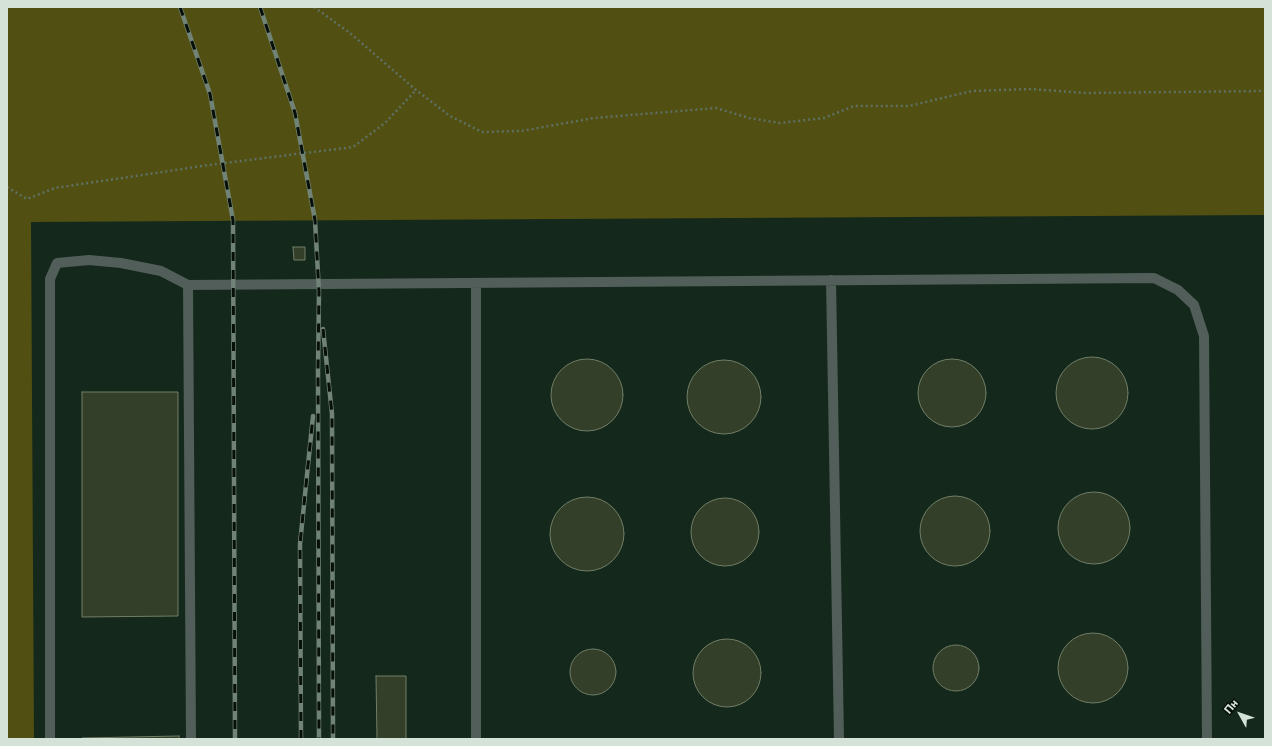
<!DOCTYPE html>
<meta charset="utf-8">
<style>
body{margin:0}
#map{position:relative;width:1272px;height:746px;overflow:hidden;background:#14291b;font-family:Commissioner,sans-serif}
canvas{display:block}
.frame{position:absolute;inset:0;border:8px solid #d5e2d8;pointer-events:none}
.north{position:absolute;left:1220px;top:694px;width:40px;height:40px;-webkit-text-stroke:3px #070f09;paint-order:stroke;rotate:310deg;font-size:11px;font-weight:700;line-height:16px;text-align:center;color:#d5e2d8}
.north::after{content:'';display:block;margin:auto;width:14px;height:18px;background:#d5e2d8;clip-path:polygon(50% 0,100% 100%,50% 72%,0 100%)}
</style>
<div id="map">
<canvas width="1272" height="746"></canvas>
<div class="frame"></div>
<div class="north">Пн</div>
</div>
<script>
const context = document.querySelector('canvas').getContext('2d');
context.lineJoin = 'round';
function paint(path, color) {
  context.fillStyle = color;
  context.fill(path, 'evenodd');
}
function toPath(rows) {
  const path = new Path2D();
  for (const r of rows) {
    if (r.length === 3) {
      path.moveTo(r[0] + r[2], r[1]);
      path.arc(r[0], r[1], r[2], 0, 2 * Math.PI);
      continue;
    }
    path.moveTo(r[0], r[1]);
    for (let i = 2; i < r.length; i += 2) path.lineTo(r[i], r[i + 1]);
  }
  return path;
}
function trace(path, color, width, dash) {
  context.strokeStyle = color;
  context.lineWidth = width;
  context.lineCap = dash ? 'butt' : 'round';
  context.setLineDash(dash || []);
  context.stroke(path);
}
const green = toPath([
 [7,7,1265,7,1265,215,31,222,34,739,7,739]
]);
const building = toPath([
 [293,247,305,247,305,260,294,260,293,247],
 [1092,393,36],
 [952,393,34],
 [587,395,36],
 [724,397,37],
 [82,392,178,392,178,616,82,617,82,392],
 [1094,528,36],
 [955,531,35],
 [587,534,37],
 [725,532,34],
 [1093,668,35],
 [727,673,34],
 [956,668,23],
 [593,672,23],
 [376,676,406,676,406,739,377,739,376,676],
 [179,736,179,739,82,739,82,738,179,736]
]);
const path = toPath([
 [314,7,350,33,416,90,450,116,482,132,521,131,594,118,716,108,749,118,780,123,824,118,854,106,909,106,972,91,1030,89,1086,93,1265,91],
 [7,187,27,199,55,188,209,165,353,147,385,123,416,90]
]);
const minor = toPath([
 [831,280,839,739],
 [188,285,191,739],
 [50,739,50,279,57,263,89,260,121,263,161,271,188,285,1154,278,1178,290,1194,305,1204,336,1207,739],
 [476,739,476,283]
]);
const rail = toPath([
 [180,7,210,94,233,220,235,739],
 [260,7,295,113,315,220,319,292,318,371,319,739],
 [323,329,332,414,333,739],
 [301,739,300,544,313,416]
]);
paint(green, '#514f11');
paint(building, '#343f2a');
trace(building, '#717e67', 1);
trace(path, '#5f7064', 2.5, [2, 3]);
trace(minor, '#515e5a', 10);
trace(rail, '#718276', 4.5);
trace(rail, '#070f09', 3, [9]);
</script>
